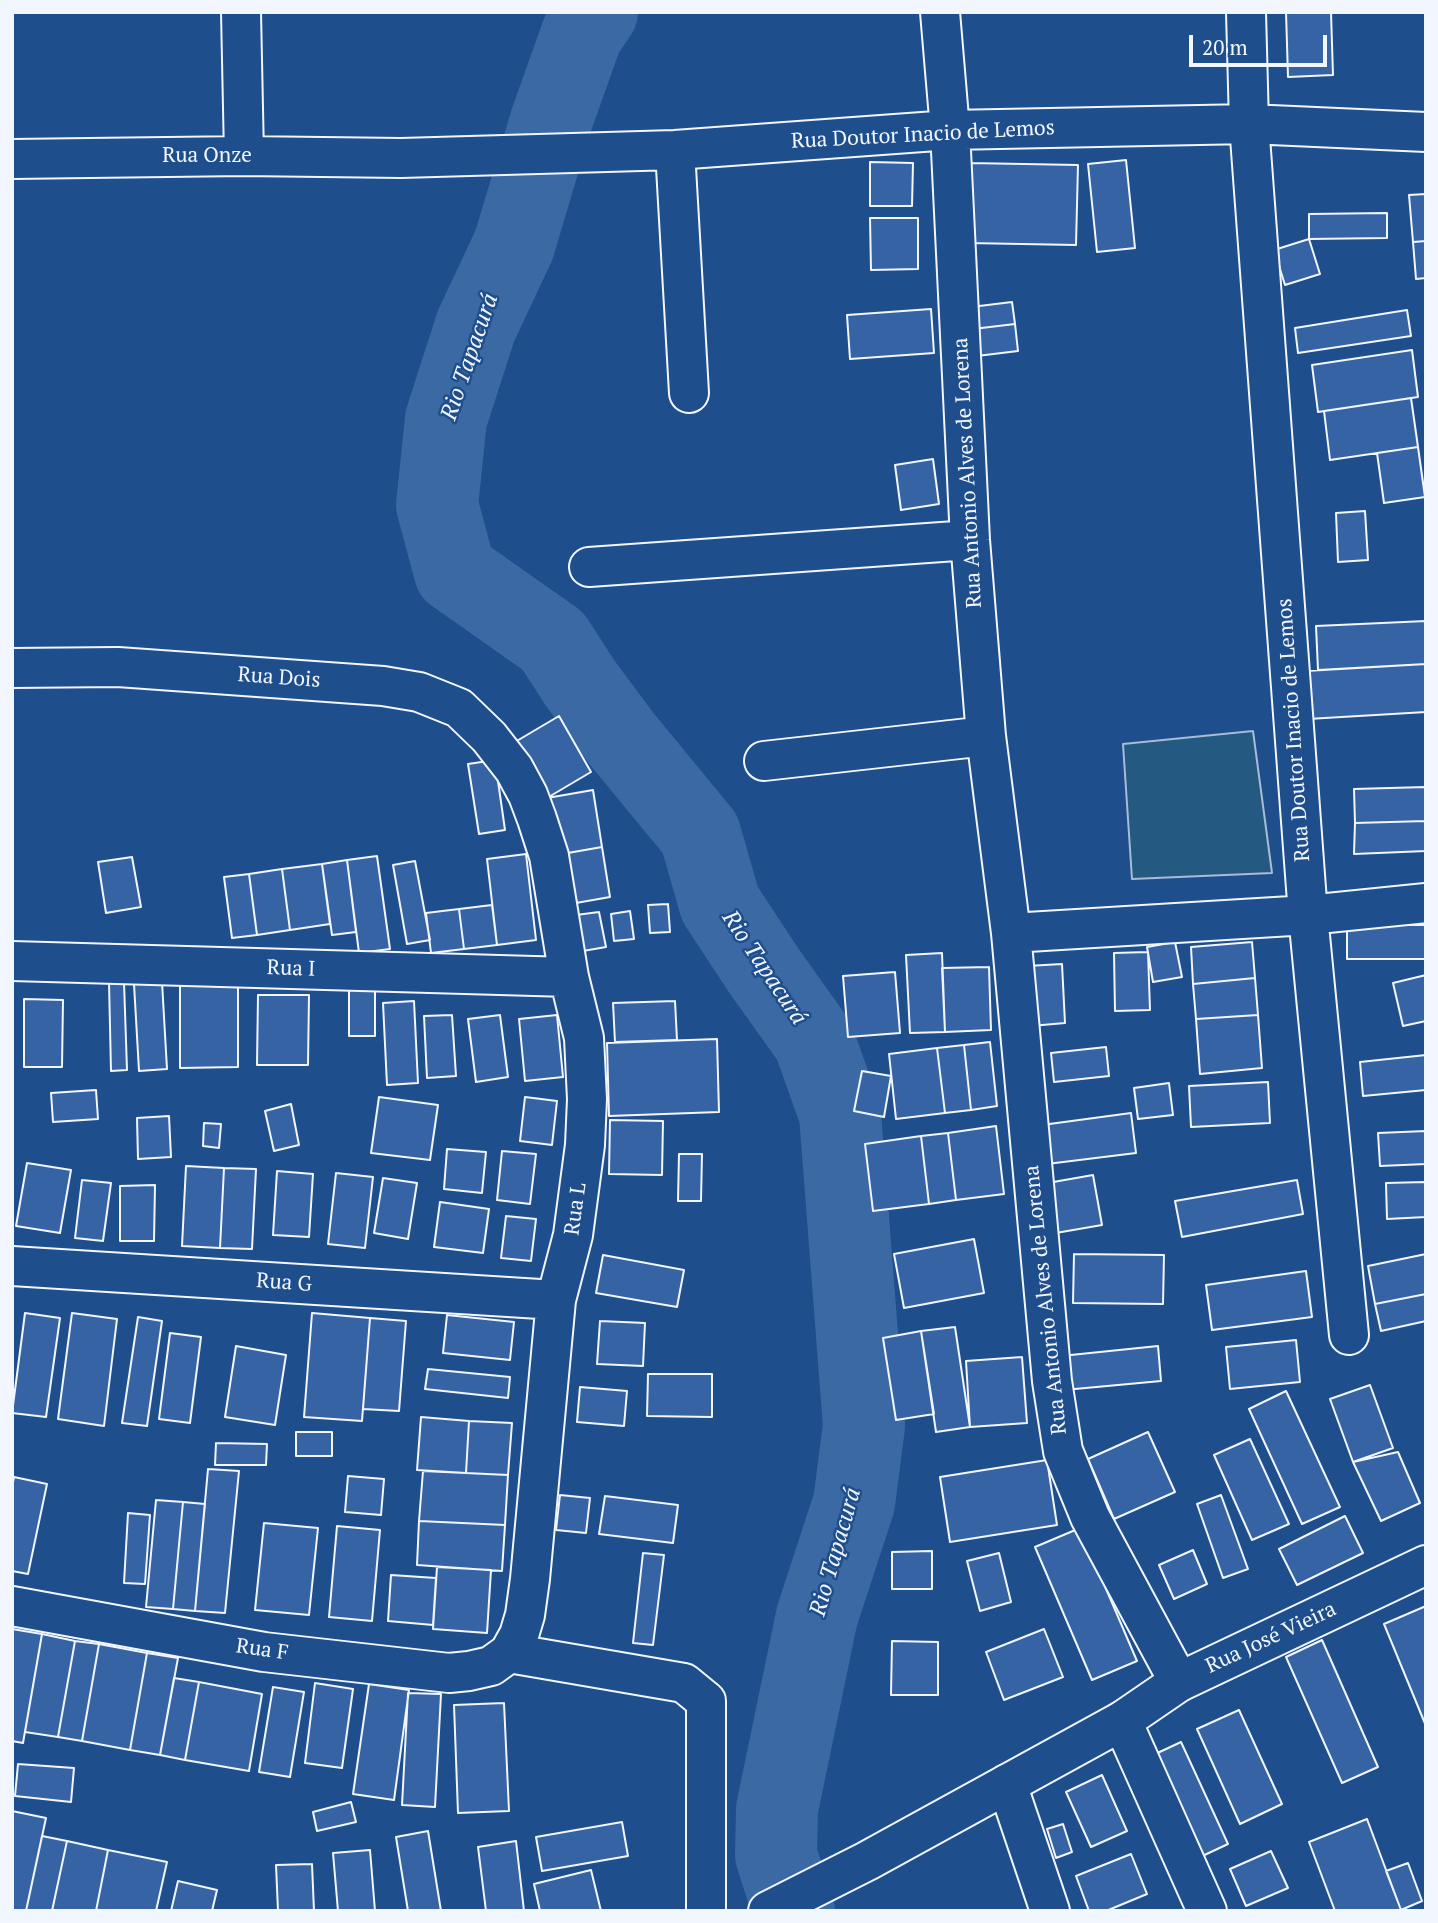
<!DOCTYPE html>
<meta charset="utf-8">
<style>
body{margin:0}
#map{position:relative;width:1438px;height:1923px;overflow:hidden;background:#1f4e8c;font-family:"PT Serif",serif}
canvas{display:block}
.frame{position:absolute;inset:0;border:14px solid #f2f6ff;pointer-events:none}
.scale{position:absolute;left:1189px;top:35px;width:138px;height:32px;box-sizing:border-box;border:4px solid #f2f6ff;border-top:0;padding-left:9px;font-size:21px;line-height:24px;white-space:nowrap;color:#f2f6ff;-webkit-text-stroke:5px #1f4e8c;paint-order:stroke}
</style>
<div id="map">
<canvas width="1438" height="1923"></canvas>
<div class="frame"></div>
<div class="scale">20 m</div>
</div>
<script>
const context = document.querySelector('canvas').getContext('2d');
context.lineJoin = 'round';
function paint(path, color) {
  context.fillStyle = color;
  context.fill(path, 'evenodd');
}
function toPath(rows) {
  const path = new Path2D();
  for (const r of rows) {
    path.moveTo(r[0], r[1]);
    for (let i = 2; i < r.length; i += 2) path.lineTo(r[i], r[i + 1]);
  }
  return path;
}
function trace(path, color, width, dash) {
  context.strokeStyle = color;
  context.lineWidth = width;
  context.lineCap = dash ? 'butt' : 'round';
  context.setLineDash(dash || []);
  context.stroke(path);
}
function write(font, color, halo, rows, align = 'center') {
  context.font = font + ' "PT Serif",serif';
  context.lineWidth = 5;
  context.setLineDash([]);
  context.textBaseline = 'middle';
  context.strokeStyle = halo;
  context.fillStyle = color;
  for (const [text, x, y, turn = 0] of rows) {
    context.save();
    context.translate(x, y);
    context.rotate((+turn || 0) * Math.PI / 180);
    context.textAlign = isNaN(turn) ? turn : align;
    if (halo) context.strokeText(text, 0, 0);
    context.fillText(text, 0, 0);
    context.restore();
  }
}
const green = toPath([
 [1253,731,1272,873,1132,879,1123,744,1253,731]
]);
const river = toPath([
 [597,12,582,34,551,121,514,245,476,326,446,419,437,505,455,572,553,641,580,683,621,738,700,834,720,904,764,971,814,1041,840,1114,864,1426,854,1503,817,1616,777,1809,776,1855,794,1911]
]);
const building = toPath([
 [1286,12,1331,12,1333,75,1288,77,1286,12],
 [1126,160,1135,248,1097,252,1088,164,1126,160],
 [870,162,913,163,912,206,870,206,870,162],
 [969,163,1078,165,1076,245,967,243,969,163],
 [1426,194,1426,241,1413,242,1409,195,1426,194],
 [1387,213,1387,238,1309,239,1309,214,1387,213],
 [870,218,918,218,918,269,871,270,870,218],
 [1309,239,1320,274,1285,285,1274,250,1309,239],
 [1426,241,1426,278,1416,279,1413,242,1426,241],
 [1012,302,1015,324,973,329,971,307,1012,302],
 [931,309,934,353,850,359,847,315,931,309],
 [1407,310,1411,336,1298,353,1295,328,1407,310],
 [1015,324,1018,351,977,356,973,329,1015,324],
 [1412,350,1418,397,1318,412,1312,365,1412,350],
 [1411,398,1418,447,1330,460,1324,411,1411,398],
 [1418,447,1425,497,1384,503,1377,453,1418,447],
 [933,459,939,504,901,510,895,465,933,459],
 [1365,511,1368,560,1338,562,1336,513,1365,511],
 [1426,621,1426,664,1318,670,1316,626,1426,621],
 [1426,664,1426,712,1308,719,1306,671,1426,664],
 [559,716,591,772,547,798,515,742,559,716],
 [495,760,505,830,479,834,468,764,495,760],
 [1426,787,1426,821,1355,823,1354,789,1426,787],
 [593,790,602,847,556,855,547,798,593,790],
 [1426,821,1426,851,1354,854,1355,823,1426,821],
 [602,847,610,897,576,903,568,853,602,847],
 [526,854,536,940,497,945,487,859,526,854],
 [377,856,390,949,359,953,347,860,377,856],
 [132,857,141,907,106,913,98,862,132,857],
 [347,860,356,932,332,935,322,864,347,860],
 [415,861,430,940,407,944,393,865,415,861],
 [322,864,330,924,290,930,282,869,322,864],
 [282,869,290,930,257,935,249,874,282,869],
 [249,874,257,935,232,938,224,877,249,874],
 [668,904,670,932,650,933,648,905,668,904],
 [492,905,497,945,464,949,459,909,492,905],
 [459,909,464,949,431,953,426,913,459,909],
 [630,911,634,939,614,941,611,914,630,911],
 [599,912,606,947,583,951,576,915,599,912],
 [1347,925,1426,925,1426,959,1347,959,1347,925],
 [1175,942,1182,977,1153,982,1147,947,1175,942],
 [1252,942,1255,978,1193,984,1191,947,1252,942],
 [1148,952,1150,1010,1115,1011,1114,953,1148,952],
 [942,953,945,1032,910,1033,906,955,942,953],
 [1062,964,1065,1023,1031,1026,1027,966,1062,964],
 [989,967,991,1030,945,1032,942,968,989,967],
 [895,972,900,1033,848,1037,843,976,895,972],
 [1426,975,1426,1021,1403,1026,1393,983,1426,975],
 [1255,978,1258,1015,1196,1019,1193,984,1255,978],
 [109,982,124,982,127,1070,111,1071,109,982],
 [162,982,167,1069,139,1071,134,984,162,982],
 [238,982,238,1067,180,1068,180,983,238,982],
 [375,983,375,1036,349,1036,349,984,375,983],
 [258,995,309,995,308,1065,257,1065,258,995],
 [24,999,63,1000,62,1067,24,1067,24,999],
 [414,1001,418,1083,387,1085,383,1003,414,1001],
 [675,1001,677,1040,615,1042,613,1003,675,1001],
 [452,1015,456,1076,427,1078,424,1016,452,1015],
 [500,1015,508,1077,476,1082,468,1019,500,1015],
 [557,1015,563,1077,525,1081,519,1019,557,1015],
 [1258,1015,1262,1068,1200,1074,1196,1019,1258,1015],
 [717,1039,719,1112,609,1116,607,1043,717,1039],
 [990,1042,997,1106,971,1110,964,1045,990,1042],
 [964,1045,971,1110,945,1113,937,1048,964,1045],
 [1106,1047,1109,1076,1054,1082,1051,1053,1106,1047],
 [937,1048,945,1113,896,1119,889,1054,937,1048],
 [1426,1055,1426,1090,1363,1096,1360,1062,1426,1055],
 [862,1071,891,1076,884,1117,854,1111,862,1071],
 [1268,1082,1270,1123,1191,1127,1189,1086,1268,1082],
 [1169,1083,1173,1115,1138,1119,1134,1088,1169,1083],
 [96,1090,98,1119,53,1122,51,1093,96,1090],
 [379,1097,438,1105,430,1160,371,1153,379,1097],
 [525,1097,557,1101,552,1145,520,1141,525,1097],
 [291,1104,299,1145,274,1151,265,1111,291,1104],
 [1131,1113,1136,1153,1047,1164,1042,1125,1131,1113],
 [169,1116,171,1157,138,1159,137,1118,169,1116],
 [610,1120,663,1121,662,1175,609,1174,610,1120],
 [204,1123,221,1124,219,1148,203,1146,204,1123],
 [996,1126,1004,1194,956,1200,948,1133,996,1126],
 [1426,1131,1426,1164,1380,1166,1378,1133,1426,1131],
 [948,1133,956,1200,929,1204,921,1136,948,1133],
 [921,1136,929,1204,873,1211,865,1144,921,1136],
 [447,1149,486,1152,482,1193,444,1189,447,1149],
 [502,1151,536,1154,530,1204,497,1200,502,1151],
 [679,1154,702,1154,701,1201,678,1201,679,1154],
 [27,1163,71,1170,60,1233,16,1226,27,1163],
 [186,1166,224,1168,220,1248,182,1246,186,1166],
 [224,1168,256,1169,252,1249,220,1248,224,1168],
 [277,1171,313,1174,309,1237,273,1235,277,1171],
 [336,1173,373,1177,365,1248,328,1244,336,1173],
 [1093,1175,1102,1225,1050,1234,1042,1184,1093,1175],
 [383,1178,417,1183,408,1239,374,1233,383,1178],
 [82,1180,111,1183,103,1241,75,1238,82,1180],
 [1297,1180,1303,1214,1182,1237,1175,1201,1297,1180],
 [1426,1182,1426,1217,1387,1219,1386,1183,1426,1182],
 [155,1185,154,1241,120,1241,120,1186,155,1185],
 [440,1202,489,1209,483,1253,434,1247,440,1202],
 [506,1216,536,1219,531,1261,501,1258,506,1216],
 [974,1239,984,1293,904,1308,894,1254,974,1239],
 [1074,1254,1164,1255,1163,1304,1073,1303,1074,1254],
 [1426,1254,1426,1294,1375,1304,1368,1266,1426,1254],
 [603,1255,684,1270,677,1307,596,1293,603,1255],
 [1306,1271,1312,1317,1212,1330,1206,1285,1306,1271],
 [1426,1294,1426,1321,1381,1331,1375,1304,1426,1294],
 [25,1313,60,1318,46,1417,12,1413,25,1313],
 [72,1313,117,1319,104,1426,58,1419,72,1313],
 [312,1313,370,1318,362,1421,304,1417,312,1313],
 [447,1315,514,1322,510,1360,443,1353,447,1315],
 [138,1317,162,1321,147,1426,122,1423,138,1317],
 [370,1318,406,1321,399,1411,363,1409,370,1318],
 [600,1321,645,1323,643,1366,597,1364,600,1321],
 [955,1327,970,1427,936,1432,921,1331,955,1327],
 [921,1331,934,1414,896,1420,883,1338,921,1331],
 [170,1333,201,1337,190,1423,159,1419,170,1333],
 [1296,1340,1300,1382,1230,1389,1226,1347,1296,1340],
 [236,1346,286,1355,275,1425,225,1417,236,1346],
 [1158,1346,1161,1381,1064,1390,1061,1356,1158,1346],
 [1022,1357,1027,1423,970,1427,966,1361,1022,1357],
 [428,1369,510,1377,508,1398,425,1389,428,1369],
 [648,1374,712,1374,712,1417,647,1416,648,1374],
 [1370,1385,1393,1448,1353,1462,1330,1399,1370,1385],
 [580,1387,627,1391,624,1426,577,1422,580,1387],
 [1286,1391,1340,1507,1302,1524,1249,1409,1286,1391],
 [421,1417,469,1421,466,1473,417,1470,421,1417],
 [469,1421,512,1423,508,1475,466,1473,469,1421],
 [296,1432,332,1432,332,1456,296,1456,296,1432],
 [1148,1432,1175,1492,1114,1519,1088,1459,1148,1432],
 [1250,1439,1289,1524,1252,1540,1214,1455,1250,1439],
 [216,1443,267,1444,266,1465,215,1465,216,1443],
 [1398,1452,1420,1503,1381,1521,1353,1462,1398,1452],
 [1047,1460,1057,1525,950,1542,940,1477,1047,1460],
 [208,1469,239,1471,225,1613,195,1611,208,1469],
 [423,1471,508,1475,505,1525,419,1521,423,1471],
 [348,1476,384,1479,381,1515,345,1512,348,1476],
 [14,1477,47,1484,28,1574,12,1571,12,1487,14,1477],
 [560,1495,590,1498,586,1533,556,1530,560,1495],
 [1221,1495,1248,1569,1223,1578,1197,1504,1221,1495],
 [605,1496,678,1505,673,1543,599,1534,605,1496],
 [156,1500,183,1502,173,1609,146,1607,156,1500],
 [183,1502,205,1504,195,1611,173,1609,183,1502],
 [128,1513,150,1515,145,1584,124,1583,128,1513],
 [1345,1516,1363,1553,1297,1585,1279,1549,1345,1516],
 [419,1521,505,1525,502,1571,417,1565,419,1521],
 [264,1523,318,1528,309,1615,255,1610,264,1523],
 [337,1526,380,1530,372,1621,329,1617,337,1526],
 [1080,1528,1137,1661,1092,1680,1035,1547,1080,1528],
 [1193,1550,1207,1584,1174,1599,1159,1565,1193,1550],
 [932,1551,932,1589,892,1589,892,1552,932,1551],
 [643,1553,664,1555,653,1645,633,1643,643,1553],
 [999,1553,1011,1602,980,1611,967,1561,999,1553],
 [437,1567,491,1570,487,1633,433,1629,437,1567],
 [391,1575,436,1578,433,1625,388,1621,391,1575],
 [1426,1606,1426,1726,1384,1624,1426,1606],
 [12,1629,42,1634,23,1743,12,1741,12,1629],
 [1044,1629,1063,1677,1004,1700,986,1652,1044,1629],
 [42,1634,75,1641,58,1737,25,1732,42,1634],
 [1322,1640,1378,1767,1342,1783,1286,1657,1322,1640],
 [75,1641,99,1644,82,1741,58,1737,75,1641],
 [892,1641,938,1642,938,1695,891,1695,892,1641],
 [99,1644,147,1653,130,1750,82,1741,99,1644],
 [147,1653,178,1658,160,1755,130,1750,147,1653],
 [174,1678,199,1682,185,1760,160,1755,174,1678],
 [199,1682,262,1694,249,1771,185,1760,199,1682],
 [315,1683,353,1689,342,1768,305,1763,315,1683],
 [369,1684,409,1690,394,1800,353,1794,369,1684],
 [273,1687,304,1692,290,1777,259,1772,273,1687],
 [408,1693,441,1694,435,1807,402,1805,408,1693],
 [504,1703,509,1811,458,1813,454,1705,504,1703],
 [1239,1710,1282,1804,1240,1824,1197,1729,1239,1710],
 [1181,1742,1228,1844,1196,1859,1149,1757,1181,1742],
 [18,1764,74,1768,71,1802,15,1796,18,1764],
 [1102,1775,1127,1831,1091,1847,1066,1792,1102,1775],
 [351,1802,356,1822,317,1831,313,1812,351,1802],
 [12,1811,46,1818,26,1911,12,1911,12,1811],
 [1367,1819,1401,1910,1398,1911,1335,1911,1309,1842,1367,1819],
 [622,1822,628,1856,542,1871,536,1837,622,1822],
 [1063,1824,1072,1852,1056,1858,1047,1829,1063,1824],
 [428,1831,441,1911,408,1911,396,1837,428,1831],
 [42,1836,67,1841,52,1911,26,1911,42,1836],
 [67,1841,108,1850,96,1911,52,1911,67,1841],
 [516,1841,524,1911,486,1911,478,1847,516,1841],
 [108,1850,167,1862,156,1911,96,1911,108,1850],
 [370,1850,375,1911,338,1911,333,1853,370,1850],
 [1271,1851,1288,1888,1246,1906,1230,1869,1271,1851],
 [1131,1854,1147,1894,1106,1911,1089,1911,1076,1876,1131,1854],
 [1408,1863,1422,1901,1401,1910,1386,1871,1408,1863],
 [312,1864,314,1911,278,1911,276,1865,312,1864],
 [591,1870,601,1911,540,1911,534,1884,591,1870],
 [178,1881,217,1890,212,1911,171,1911,178,1881]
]);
const minor = toPath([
 [241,12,244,156],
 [940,12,950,130,970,540,986,736,1011,933,1052,1381,1063,1451,1090,1517,1179,1682],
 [1246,12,1249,124,1308,915,1349,1335],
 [675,150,689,393],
 [12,159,244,156,401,158,675,150,950,130,1249,124,1426,132],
 [589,567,970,540],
 [12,668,118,667,383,686,419,692,459,708,489,737,514,769,528,795,537,819,549,856,569,977,584,1038,587,1099,585,1145,573,1235,556,1300,530,1579,525,1615,519,1635,509,1653,491,1666,469,1671,449,1673,264,1652,12,1606],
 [764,761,986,736],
 [1011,933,1308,915,1426,903],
 [12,961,569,977],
 [12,1266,556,1300],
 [509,1653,684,1683,706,1701,706,1911],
 [1122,1721,1207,1911],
 [1007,1784,1050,1911]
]);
const major = toPath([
 [768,1911,867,1861,1122,1721,1179,1682,1426,1565]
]);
const streetNames = [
 ["Rua Doutor Inacio de Lemos",923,135,-3],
 ["Rua Onze",207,156],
 ["Rua Antonio Alves de Lorena",968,473,-93],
 ["Rua Dois",279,678,4],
 ["Rua Doutor Inacio de Lemos",1294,730,-94],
 ["Rua I",291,969,2],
 ["Rua L",576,1209,-82],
 ["Rua G",284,1283,4],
 ["Rua Antonio Alves de Lorena",1046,1300,-96],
 ["Rua José Vieira",1271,1638,-25],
 ["Rua F",262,1650,8]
];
const waterNames = [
 ["Rio Tapacurá",470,357,-71],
 ["Rio Tapacurá",764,968,56],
 ["Rio Tapacurá",836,1552,-74]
];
paint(green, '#245a82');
trace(green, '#a8bbd7', 2);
trace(river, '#3b69a3', 82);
paint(building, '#3563a3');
trace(building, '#f2f6ff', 2);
trace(minor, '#f2f6ff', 42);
trace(major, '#f2f6ff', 42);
trace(minor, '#1f4e8c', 38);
trace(major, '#1f4e8c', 38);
write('21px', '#f2f6ff', '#1f4e8c', streetNames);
write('italic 23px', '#f2f6ff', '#1f4e8c', waterNames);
</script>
